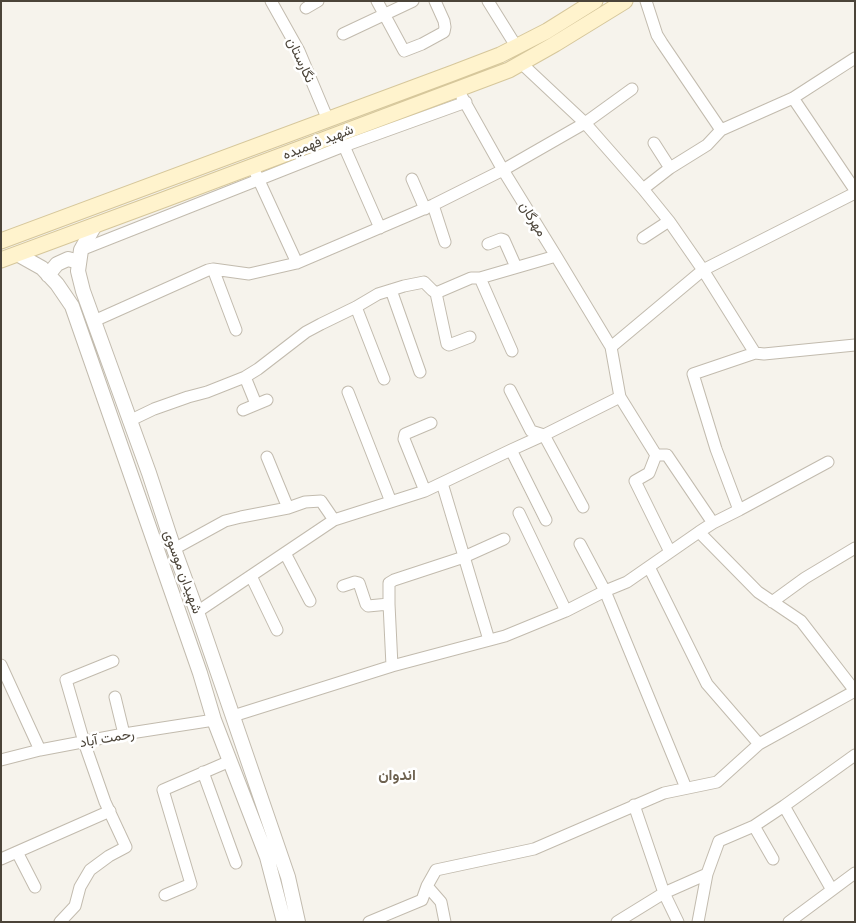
<!DOCTYPE html>
<meta charset="utf-8">
<style>
body{margin:0}
#map{position:relative;width:856px;height:923px;overflow:hidden;background:#f6f3ec;font-family:Lato,sans-serif}
canvas{display:block}
.frame{position:absolute;inset:0;border:2px solid #4b4439;pointer-events:none}
</style>
<div id="map">
<canvas width="856" height="923"></canvas>
<div class="frame"></div>
</div>
<script>
const context = document.querySelector('canvas').getContext('2d');
context.lineJoin = 'round';
function toPath(rows) {
  const path = new Path2D();
  for (const r of rows) {
    path.moveTo(r[0], r[1]);
    for (let i = 2; i < r.length; i += 2) path.lineTo(r[i], r[i + 1]);
  }
  return path;
}
function trace(path, color, width, dash) {
  context.strokeStyle = color;
  context.lineWidth = width;
  context.lineCap = dash ? 'butt' : 'round';
  context.setLineDash(dash || []);
  context.stroke(path);
}
function write(font, color, halo, rows, align = 'center') {
  context.font = font + ' Lato,Vazirmatn,sans-serif';
  context.lineWidth = 5;
  context.setLineDash([]);
  context.textBaseline = 'middle';
  context.strokeStyle = halo;
  context.fillStyle = color;
  for (const [text, x, y, turn = 0] of rows) {
    context.save();
    context.translate(x, y);
    context.rotate((+turn || 0) * Math.PI / 180);
    context.textAlign = isNaN(turn) ? turn : align;
    if (halo) context.strokeText(text, 0, 0);
    context.fillText(text, 0, 0);
    context.restore();
  }
}
const minor = toPath([
 [271,1,299,51,328,120],
 [377,1,404,51,422,44,444,32,445,27,444,21,435,1],
 [488,1,516,46],
 [646,1,657,35,662,43,721,130],
 [306,8,318,1],
 [343,34,413,1],
 [521,63,585,123,643,189,669,221,703,270,755,353,764,354,855,345],
 [462,97,503,170,556,256,611,347],
 [793,98,855,190],
 [654,143,670,168],
 [344,146,380,228],
 [256,174,297,263],
 [412,179,425,209],
 [643,189,670,168,707,145,721,130,793,98,855,58],
 [433,205,445,242],
 [643,238,669,221],
 [488,244,501,239,504,240,516,267],
 [81,250,344,146,466,102],
 [213,269,236,330],
 [480,278,512,351],
 [391,290,420,372],
 [436,293,447,344,449,345,470,337],
 [356,307,384,379],
 [94,321,208,270,213,269,249,274,297,263,433,205,503,170,585,123,632,89],
 [245,377,256,404],
 [510,390,531,431,544,435,583,507],
 [348,392,391,502],
 [620,397,656,455,667,455,713,523],
 [243,410,267,400],
 [129,421,154,409,188,397,207,392,245,377,258,369,306,332,321,324,356,307,378,294,404,286,424,282,432,290,436,293,471,278,480,278,556,256],
 [511,450,546,520],
 [656,455,649,473,635,481,670,552],
 [267,457,288,508],
 [442,483,489,640],
 [425,491,404,439,405,434,431,423],
 [739,510,828,462],
 [519,513,566,611],
 [699,532,758,592,801,621,855,691],
 [580,544,605,591,686,788],
 [174,549,225,521,241,517,288,508,305,502,321,501,334,520],
 [285,553,310,601],
 [649,567,707,684,759,744],
 [251,576,277,630],
 [343,586,355,582,359,583,366,604,368,606,389,604],
 [772,602,805,578,855,548],
 [197,612,334,520,425,491,511,450,544,435,620,397,611,347,703,270,855,193],
 [1,665,40,750],
 [392,666,389,604,389,583,394,580,464,557,504,539],
 [115,697,124,734],
 [233,716,392,666,505,636,566,611,605,591,627,582,699,532,713,523,739,510,716,449,693,374,755,353],
 [1,760,40,750,124,734,214,720],
 [203,772,236,863],
 [634,805,664,893,678,922],
 [784,806,832,890],
 [754,826,773,859],
 [17,852,35,887],
 [1,859,110,811],
 [427,886,441,902,445,922],
 [165,895,191,884,163,790,230,761],
 [60,922,75,906,80,887,90,870,109,856,126,847,105,802,84,742,66,680,113,661],
 [369,922,422,900,427,886,436,870,534,849,664,793,717,782,759,744,855,691],
 [617,922,664,893,707,874],
 [698,922,707,874,719,841,754,826,784,806,855,755],
 [789,922,855,873]
]);
const tertiary = toPath([
 [95,225,81,250,78,271,83,291,149,473,174,549,197,612,288,877,298,922],
 [17,254,42,268,57,284,72,306,200,673,214,720,267,857,284,922],
 [48,275,57,264,68,259,79,262]
]);
const secondary = toPath([
 [1,241,453,73,500,55,547,31,595,1],
 [1,260,163,200,509,70,555,44,625,1]
]);
const streetNames = [
 ["نگارستان",301,60,65],
 ["شهید فهمیده",318,142,-21],
 ["مهرگان",533,219,58],
 ["شهیدان موسوی",183,572,70],
 ["رحمت آباد",107,738,-10]
];
const neighbourhoodNames = [
 ["اندوان",397,775]
];
trace(minor, '#c2bbae', 13);
trace(tertiary, '#c2bbae', 16);
trace(secondary, '#d6c79b', 17);
trace(minor, '#fff', 11);
trace(tertiary, '#fff', 14);
trace(secondary, '#fff3cd', 15);
write('14px', '#4b4439', '#fff', streetNames);
write('bold 15px', '#6e6250', '#fff', neighbourhoodNames);
</script>
